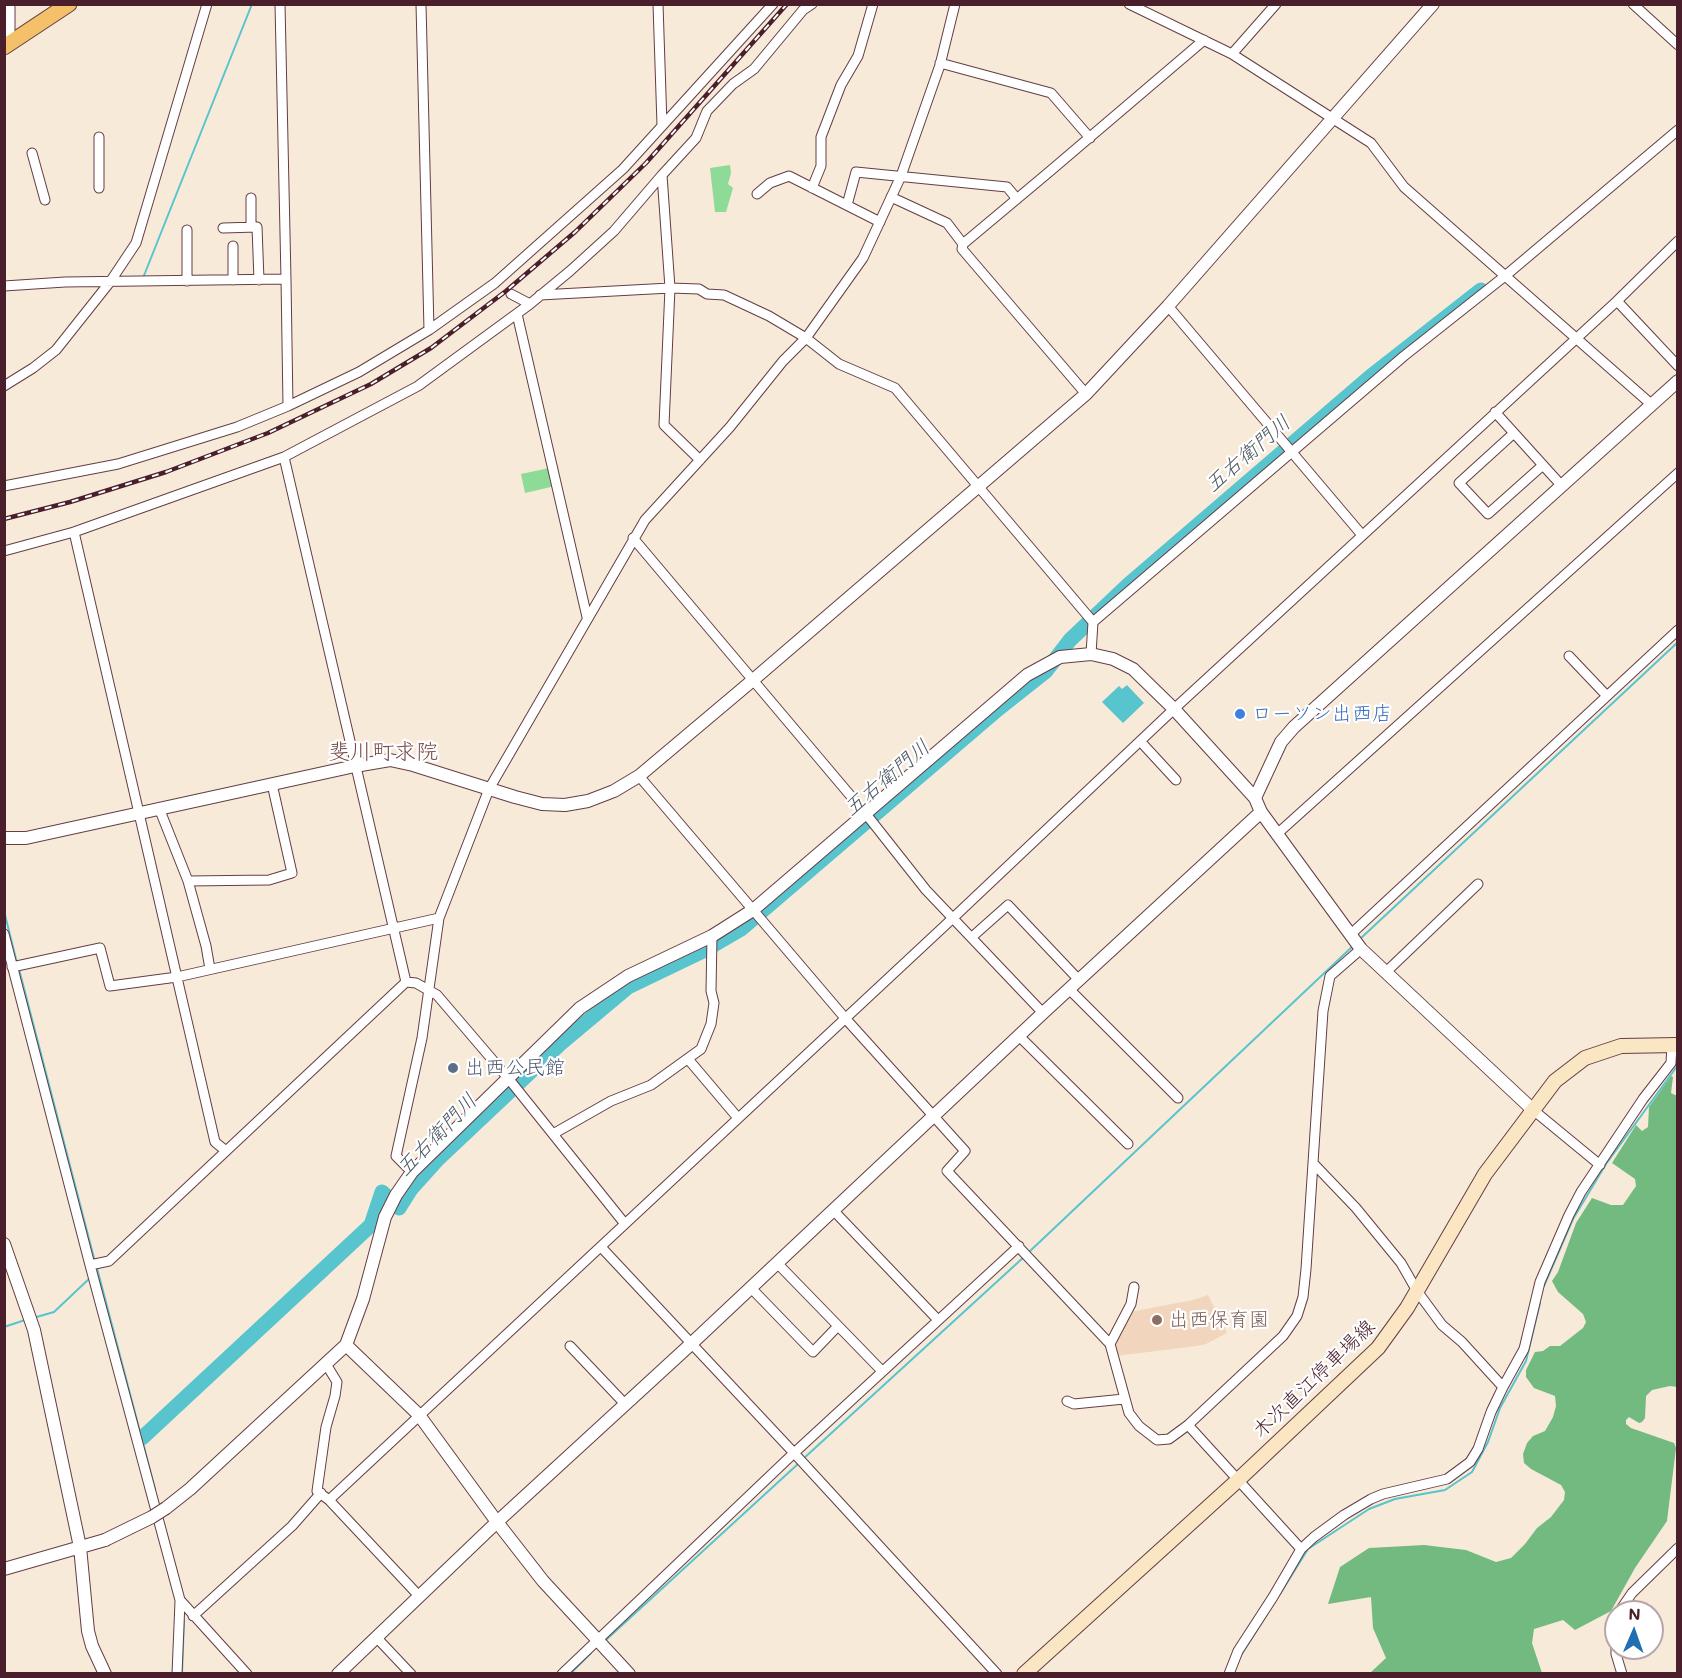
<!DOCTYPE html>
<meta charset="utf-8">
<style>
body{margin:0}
#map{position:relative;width:1682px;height:1678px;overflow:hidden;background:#f8ead9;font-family:Mali,sans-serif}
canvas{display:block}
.frame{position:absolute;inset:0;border:6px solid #4a1f2b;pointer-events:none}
.north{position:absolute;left:1604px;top:1600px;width:60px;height:60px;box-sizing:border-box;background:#fff;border:2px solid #b7a5aa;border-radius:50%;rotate:2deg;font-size:16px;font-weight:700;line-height:24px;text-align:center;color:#4a1f2b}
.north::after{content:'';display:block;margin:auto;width:21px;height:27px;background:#1f6fb2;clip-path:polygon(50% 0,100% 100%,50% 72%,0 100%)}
</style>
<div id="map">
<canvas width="1682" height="1678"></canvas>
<div class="frame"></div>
<div class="north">N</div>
</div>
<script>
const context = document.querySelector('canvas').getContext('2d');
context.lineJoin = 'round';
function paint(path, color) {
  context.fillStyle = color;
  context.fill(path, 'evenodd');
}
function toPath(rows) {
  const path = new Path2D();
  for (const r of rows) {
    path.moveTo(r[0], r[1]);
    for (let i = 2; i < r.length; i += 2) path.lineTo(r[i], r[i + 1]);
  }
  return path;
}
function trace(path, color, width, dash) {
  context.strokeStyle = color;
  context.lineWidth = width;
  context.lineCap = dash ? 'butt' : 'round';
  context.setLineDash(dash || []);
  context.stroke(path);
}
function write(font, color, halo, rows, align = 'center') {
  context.font = font + ' Mali,"Klee One",sans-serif';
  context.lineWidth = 4.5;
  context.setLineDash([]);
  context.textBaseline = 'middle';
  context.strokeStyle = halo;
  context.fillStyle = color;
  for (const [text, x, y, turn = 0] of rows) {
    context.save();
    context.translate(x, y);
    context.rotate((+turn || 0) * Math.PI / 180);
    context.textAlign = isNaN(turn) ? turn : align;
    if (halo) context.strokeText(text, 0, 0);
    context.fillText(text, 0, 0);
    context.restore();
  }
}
const built = toPath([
 [1208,1295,1227,1333,1206,1344,1197,1346,1116,1356,1114,1347,1119,1330,1130,1312,1193,1300]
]);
const green = toPath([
 [730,165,731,173,728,184,733,188,726,212,715,212,710,168],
 [549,468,555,486,525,493,521,474]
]);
const forest = toPath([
 [1671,1076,1673,1077,1671,1093,1675,1095,1678,1094,1677,1387,1670,1386,1652,1390,1646,1396,1645,1418,1642,1422,1639,1423,1629,1417,1626,1420,1626,1424,1631,1428,1674,1443,1676,1448,1667,1521,1635,1568,1611,1611,1575,1630,1563,1620,1534,1629,1532,1643,1542,1673,1370,1673,1386,1658,1373,1628,1371,1597,1328,1604,1340,1567,1369,1548,1424,1545,1466,1550,1496,1562,1511,1558,1525,1544,1537,1528,1551,1517,1564,1500,1565,1492,1561,1485,1531,1469,1524,1463,1523,1454,1527,1443,1533,1436,1545,1431,1553,1417,1556,1406,1555,1396,1534,1388,1526,1377,1526,1370,1535,1352,1543,1351,1550,1346,1560,1346,1583,1328,1586,1322,1583,1314,1558,1292,1552,1281,1558,1272,1576,1223,1592,1198,1611,1205,1623,1205,1636,1186,1635,1179,1612,1163,1636,1125,1642,1131,1648,1127,1649,1107]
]);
const water = toPath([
 [1127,685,1144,703,1123,723,1102,702,1119,686,1122,689]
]);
const stream = toPath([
 [143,278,252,4],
 [4,911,17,963],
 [1360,939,1678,642],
 [19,969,95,1262],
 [1029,1252,1354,945],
 [97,1268,155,1489],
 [1544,1286,1573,1219,1606,1164,1678,1065],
 [33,1318,54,1312,91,1277],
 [4,1327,25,1320],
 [803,1459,1025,1256],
 [166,1532,177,1573],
 [1280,1594,1308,1549,1369,1509,1395,1499,1445,1490,1472,1472,1488,1442,1500,1408,1526,1361,1540,1303],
 [607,1639,799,1463],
 [1240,1657,1269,1611],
 [182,1674,184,1620],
 [570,1674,591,1653]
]);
const river = toPath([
 [142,1438,371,1225,382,1192,399,1208,411,1189,438,1159,560,1044,628,987,705,950,741,929,998,709,1046,671,1070,640,1128,585,1370,377,1481,290]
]);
const minor = toPath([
 [10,4,10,44],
 [280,4,286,279],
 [421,4,429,330],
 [658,4,662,125],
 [1129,4,1232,54,1371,143,1404,187,1651,404],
 [1633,4,1678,45],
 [1232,54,1276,4],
 [940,63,1051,93,1090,138],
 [99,137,99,188],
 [32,153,45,200],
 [662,175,670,288,664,425,700,460],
 [812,188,821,166,821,137,841,85,858,56,873,4],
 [757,194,770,183,789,176,880,222],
 [891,197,947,223,963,244,1049,172,1204,40],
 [251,198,251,227],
 [847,205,856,172,1007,187,1017,199],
 [223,228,257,227,259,280],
 [187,230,187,281],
 [963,244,962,249,1086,394],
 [233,246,233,280],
 [4,286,65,282,286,279,288,406],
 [511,294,530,304],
 [540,295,670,288,699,289,707,294,724,295,769,316,806,338,839,364,895,388,1093,622],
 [1617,301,1678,366],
 [1168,306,1362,535],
 [517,314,587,617],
 [4,386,33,368,56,350,110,282,136,243,207,4],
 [1495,412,1561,485],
 [1514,433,1459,483,1488,514,1543,465],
 [4,486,118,464,237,427,288,406,359,372,429,330,495,283,623,169,773,4],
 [74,532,215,1142,226,1151],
 [633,538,866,814,926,890,1043,1013],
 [4,551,74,532,284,457,418,386,530,304,570,271,614,231,662,175,696,138,707,111,733,84,754,69,803,10,812,4],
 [1091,654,1093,622,1404,356,1505,276,1678,130],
 [1569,656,1607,696],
 [1140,741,1176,780],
 [639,776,845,1018,965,1151,947,1171,1110,1344,1129,1413,1139,1426,1157,1440,1169,1439,1188,1425,1283,1336,1297,1316,1303,1297,1306,1269,1323,1011,1330,976,1361,949],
 [159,808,188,881,206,946,210,969],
 [1277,834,1678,473],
 [188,881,269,880,292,873,272,784],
 [4,934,90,1265,180,1600,247,1674],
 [1350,935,1678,630],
 [972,937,1008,905,1079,980],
 [12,967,100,948,110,986,177,977,439,918],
 [1386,972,1478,884],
 [406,982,416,983,437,995,508,1078,625,1224],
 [1069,989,1178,1098],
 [1019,1036,1128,1144],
 [688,1059,738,1118],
 [1532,1109,1600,1165],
 [553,1134,611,1101,651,1085,701,1049,711,1024,714,1003,711,991,712,936],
 [1313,1163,1356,1208,1401,1263,1417,1291,1442,1325,1462,1342,1503,1387],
 [412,1172,396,1156,422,1038,439,918,489,789,645,520,730,427,783,361,806,338,863,258,901,176,940,65,955,4],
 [833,1210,938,1320],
 [601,1247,794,1453,997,1674],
 [777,1263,882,1371],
 [90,1265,109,1261,406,982,284,457],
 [751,1288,813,1352,838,1326],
 [1110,1344,1131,1304,1134,1287],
 [570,1346,625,1404],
 [326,1364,337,1382,335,1396,326,1427,317,1491,329,1500,420,1597],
 [1067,1401,1074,1404,1124,1399],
 [1188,1425,1301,1549],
 [329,1500,953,918,1174,709,1617,301,1678,241],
 [1619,1612,1632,1593,1678,1548],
 [193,1616,292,1526,321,1493],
 [1616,1621,1616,1654,1622,1674],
 [377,1638,411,1674],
 [177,1674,180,1601],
 [562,1674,794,1453,1019,1246],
 [1229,1674,1238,1651,1273,1597,1301,1549,1314,1537,1344,1515,1371,1499,1383,1494,1447,1479,1470,1462,1478,1449,1491,1412,1503,1387,1524,1349,1540,1282,1569,1215,1581,1192,1643,1099,1671,1063,1672,1045]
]);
const tertiary = toPath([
 [1255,798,1281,742,1294,727,1678,381],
 [4,838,26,838,355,766,390,760,413,765,515,797,542,804,565,805,588,801,614,791,639,776,753,680,1086,394,1168,306,1433,4],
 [4,1244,34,1330,80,1547,88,1631,92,1646,105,1674],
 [346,1345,419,1415,497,1522,543,1581,629,1674],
 [166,1508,190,1489,346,1345,363,1299,385,1217,396,1195,412,1172,580,1008,628,976,712,936,753,910,1027,675,1060,657,1091,654,1113,659,1133,669,1174,709,1255,798,1261,812,1361,949,1532,1109],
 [4,1569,105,1540],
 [338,1674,497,1522,691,1344,1043,1013,1261,812]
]);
const secondary = toPath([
 [1024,1674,1237,1481,1378,1348,1407,1308,1485,1174,1555,1081,1585,1058,1621,1046,1678,1045]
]);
const trunk = toPath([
 [4,47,69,4]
]);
const rail = toPath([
 [4,519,70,502,166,472,268,433,371,384,431,348,506,291,575,232,646,163,787,4]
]);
const tertiaryBridge = toPath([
 [105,1540,152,1517,166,1508]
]);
const markers = [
 [1240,714,6,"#3f7fe0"],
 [453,1068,6,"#5c6f8a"],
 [1157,1320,6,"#8d6e63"]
];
const shopNames = [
 ["ローソン出西店",1252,714]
];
const serviceNames = [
 ["出西公民館",465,1068]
];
const educationNames = [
 ["出西保育園",1169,1320]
];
const streetNames = [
 ["木次直江停車場線",1314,1379,-44]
];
const waterNames = [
 ["五右衛門川",1248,454,-41],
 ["五右衛門川",887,778,-40],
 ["五右衛門川",437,1135,-46]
];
const quarterNames = [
 ["斐川町求院",383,752]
];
paint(built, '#f1d5bd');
paint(green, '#8eda97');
paint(forest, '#72ba80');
paint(water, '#57c4ce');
trace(stream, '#57c4ce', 2);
trace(river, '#57c4ce', 15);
trace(minor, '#643d45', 11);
trace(tertiary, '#643d45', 14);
trace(secondary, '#643d45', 16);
trace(trunk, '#643d45', 17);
trace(minor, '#fff', 9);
trace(tertiary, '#fff', 12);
trace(secondary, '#fbe6c3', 14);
trace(trunk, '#f4c16a', 15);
trace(rail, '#4a1f2b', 4.5);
trace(rail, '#fff', 2, [7]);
trace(tertiaryBridge, '#643d45', 14, []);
trace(tertiaryBridge, '#fff', 12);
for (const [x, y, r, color] of markers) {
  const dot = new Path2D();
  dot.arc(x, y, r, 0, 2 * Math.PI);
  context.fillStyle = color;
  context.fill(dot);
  trace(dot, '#fff', 2);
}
write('20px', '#366cbe', '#fff', shopNames, 'left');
write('20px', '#4e5e75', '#fff', serviceNames, 'left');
write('20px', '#785e54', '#fff', educationNames, 'left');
write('20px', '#4a1f2b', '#fff', streetNames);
write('italic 21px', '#4f5964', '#fff', waterNames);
write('22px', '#794a4a', '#fff', quarterNames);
</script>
